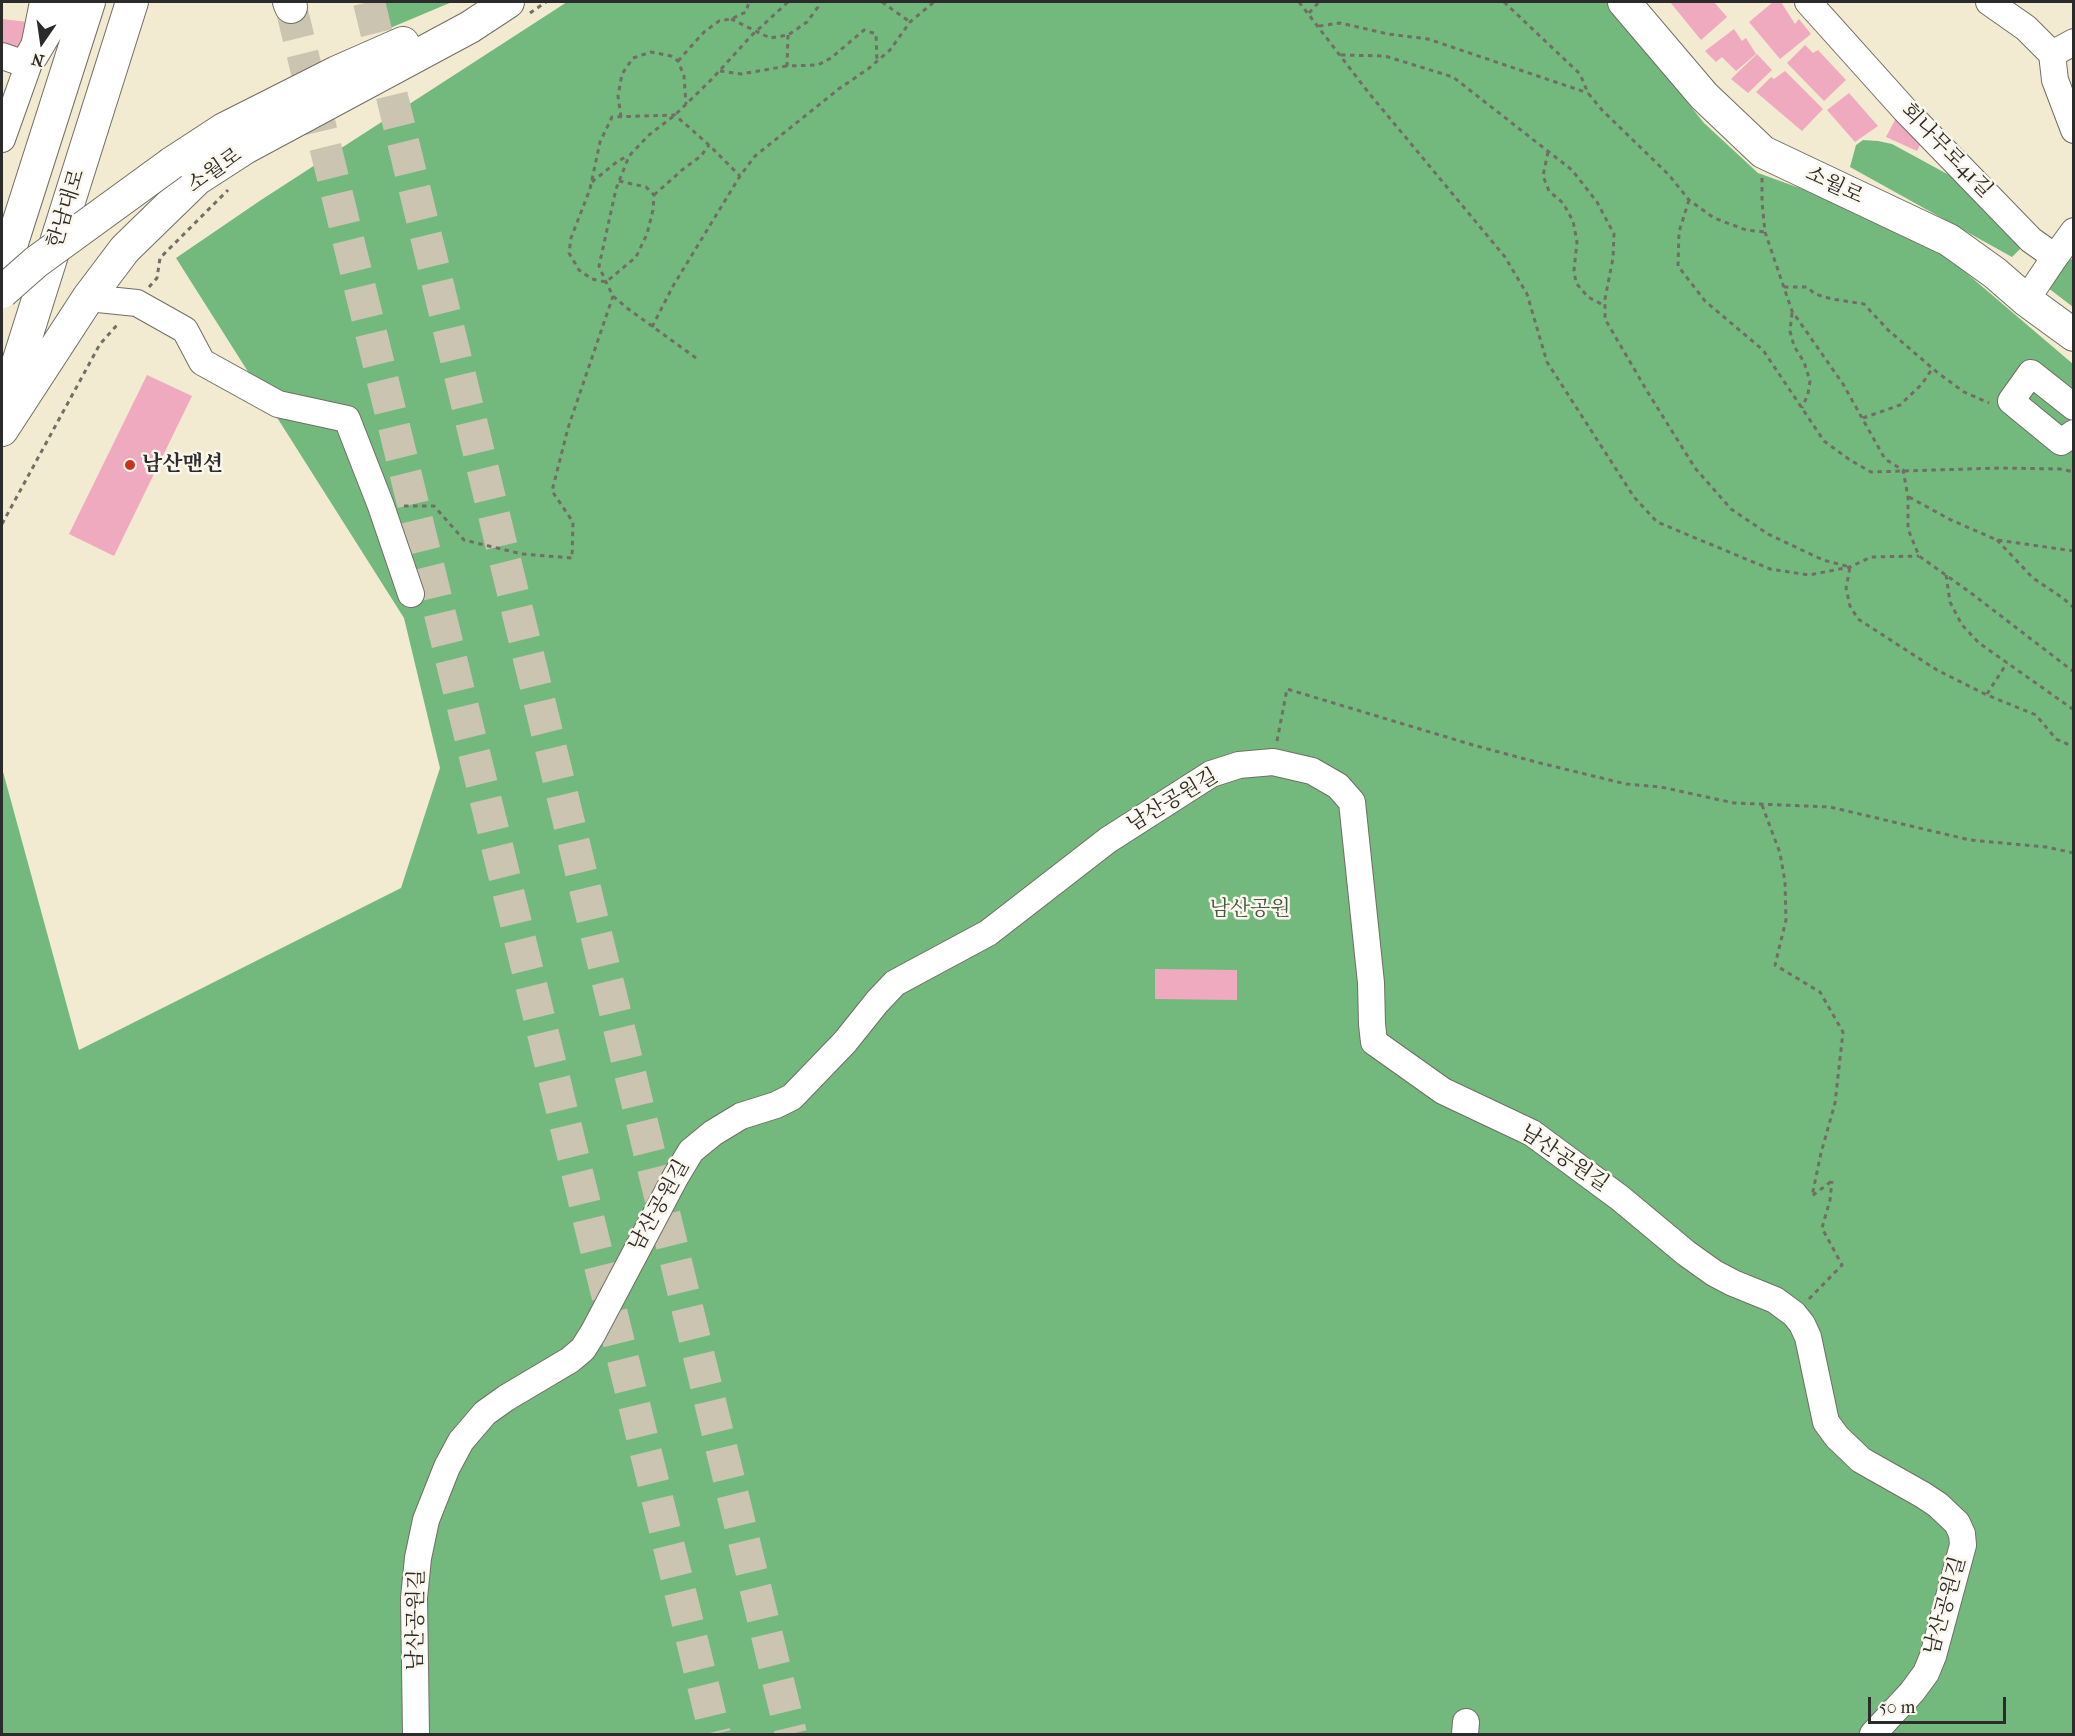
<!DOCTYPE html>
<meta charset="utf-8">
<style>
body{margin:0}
#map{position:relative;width:2075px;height:1736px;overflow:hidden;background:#f2ead1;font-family:"IM FELL French Canon",serif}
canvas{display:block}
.frame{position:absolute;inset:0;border:3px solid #2b2b2b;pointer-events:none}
.north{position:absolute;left:12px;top:12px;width:60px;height:60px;-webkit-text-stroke:4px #fbf7ec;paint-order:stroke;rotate:193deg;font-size:16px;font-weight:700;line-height:24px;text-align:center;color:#2b2b2b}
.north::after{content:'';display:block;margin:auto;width:21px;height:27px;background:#2b2b2b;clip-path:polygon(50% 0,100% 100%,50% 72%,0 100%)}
.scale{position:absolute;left:1868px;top:1697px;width:138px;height:27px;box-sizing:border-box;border:3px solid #2b2b2b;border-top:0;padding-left:8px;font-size:18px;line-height:21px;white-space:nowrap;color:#2b2b2b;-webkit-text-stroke:4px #fbf7ec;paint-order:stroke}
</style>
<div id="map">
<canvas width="2075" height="1736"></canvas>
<div class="frame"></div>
<div class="north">N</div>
<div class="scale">50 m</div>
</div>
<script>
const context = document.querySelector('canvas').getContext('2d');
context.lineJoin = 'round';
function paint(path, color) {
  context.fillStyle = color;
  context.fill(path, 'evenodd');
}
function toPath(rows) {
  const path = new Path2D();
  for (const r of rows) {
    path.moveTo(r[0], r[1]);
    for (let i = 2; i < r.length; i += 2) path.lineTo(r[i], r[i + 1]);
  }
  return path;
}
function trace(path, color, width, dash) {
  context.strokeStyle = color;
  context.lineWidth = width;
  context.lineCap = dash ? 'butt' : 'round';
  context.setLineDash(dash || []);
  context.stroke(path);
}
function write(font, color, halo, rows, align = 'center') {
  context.font = font + ' "IM FELL French Canon","Noto Serif KR",serif';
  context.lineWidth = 5;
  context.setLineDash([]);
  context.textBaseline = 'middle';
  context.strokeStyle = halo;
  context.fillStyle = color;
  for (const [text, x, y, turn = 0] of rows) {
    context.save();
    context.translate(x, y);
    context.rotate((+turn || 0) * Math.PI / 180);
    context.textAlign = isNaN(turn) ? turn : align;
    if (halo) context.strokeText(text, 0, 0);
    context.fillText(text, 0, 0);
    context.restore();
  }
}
const forest = toPath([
 [567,2,1607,2,1704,123,1758,173,1841,203,1944,254,2073,364,2073,1734,2,1734,2,768,79,1050,401,888,440,768,404,618,176,258,261,200],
 [376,3,376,2,452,2,383,31],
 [1863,140,1878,141,1892,144,1951,176,1977,193,2021,248,2012,257,1850,167,1856,145],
 [2073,259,2073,307,2047,287,2065,260]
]);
const building = toPath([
 [1670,2,1714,2,1727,17,1701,40],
 [1773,2,1781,2,1795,24,1799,19,1811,34,1780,59,1749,22],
 [2,19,28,22,23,55,2,52],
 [1734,29,1742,41,1746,38,1756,54,1736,71,1722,57,1716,62,1705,51],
 [1805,45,1813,53,1818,50,1846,80,1824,101,1787,63],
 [1757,54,1772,70,1748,93,1731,79],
 [1785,71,1823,109,1802,131,1756,92,1771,77,1774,79],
 [1849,93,1878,126,1855,142,1827,110],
 [1896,118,1922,141,1917,151,1886,137],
 [147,375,192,396,114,556,69,534],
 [1155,969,1237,970,1237,1000,1155,999]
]);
const majorTunnel = toPath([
 [369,2,791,1734],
 [291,7,715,1734]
]);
const path = toPath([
 [882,2,910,22],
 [1299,2,1368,92,1505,257,1527,294,1547,362,1634,497,1657,522,1770,569,1809,575,1850,567,1871,557,1919,556],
 [1504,2,1580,74,1588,93,1602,110,1669,175,1689,200,1714,218,1746,230,1765,232],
 [530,13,546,2],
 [1309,13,1319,2],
 [731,19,770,38,788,35,807,22,818,7,818,2],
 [1319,26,1340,23,1388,34,1428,39,1588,93],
 [788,35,787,66,818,65,831,58,864,30,876,34,877,61],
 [1341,55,1385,56,1453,77,1572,170,1597,202,1614,234,1613,258,1605,299,1605,319,1647,391,1695,468,1731,509,1768,534,1823,560,1850,567,1846,588,1850,606,1858,619,1937,670,1987,695,2036,715,2056,739,2074,747],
 [678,61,704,32,719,21,731,19,746,12,749,2],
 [720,71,741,74,787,66],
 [621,117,618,96,622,74,633,58,651,52,671,56,678,61,684,76,686,104],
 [1548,152,1543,176,1549,191,1563,203,1573,221,1577,242,1574,270,1576,283,1588,297,1605,306],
 [1762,178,1762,202,1765,232,1792,311,1843,384,1885,459,1903,470,1908,497,1908,529,1919,556,1971,593,2074,672],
 [619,181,646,187,654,195,653,210,647,234,636,257,606,282,592,279,579,270,569,253,571,238,590,189,600,142,612,117,675,115,709,145,740,176],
 [592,182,618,161,628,156],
 [654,195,682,170,701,156,709,145],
 [1689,200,1679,232,1678,266,1705,301,1763,350,1824,441,1850,460,1871,472,1999,468,2060,469,2074,472],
 [149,287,157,278,160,258,228,190],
 [1784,287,1807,287,1815,294,1832,299,1864,304,1888,330,1938,373,1964,392,1989,403],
 [1792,313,1790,331,1794,346,1804,362,1810,381,1808,394,1802,408],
 [652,327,673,286,740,176,755,156,840,88,868,69,890,50,910,22,934,2],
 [696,358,627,308,613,296,606,282,599,266,616,189,629,156,649,135,675,115,712,79,751,36,788,2],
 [1863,418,1900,405,1922,384,1932,369],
 [1909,497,1951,520,1997,540,2074,551],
 [404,506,434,506,464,540,522,554,572,558,573,522,552,491,568,428,613,296],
 [2,524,100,344,118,324],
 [1997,540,2033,578,2063,598,2074,608],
 [1946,575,1950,602,1962,625,1979,643,2074,710],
 [1987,694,2007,663],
 [1277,741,1287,689,1473,745,1536,762,1626,784,1661,787,1734,803,1830,807,1970,840,2046,847,2074,853],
 [1762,805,1780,853,1785,882,1786,920,1775,965,1820,992,1843,1032,1835,1103,1821,1153,1812,1196,1833,1180],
 [1809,1299,1842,1265,1822,1228,1830,1200,1832,1181]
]);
const minor = toPath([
 [1808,2,1905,110,2031,240,2055,257,2026,300],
 [1989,2,2026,28,2052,54,2055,80,2074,130],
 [2052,54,2074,42],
 [2,56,28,65],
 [2,139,33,52,43,2],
 [2055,257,2074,231],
 [88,298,137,303,185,330,202,362,278,404,347,419,381,506,411,594],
 [2074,407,2031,373,2011,401,2061,442,2074,433],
 [416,1734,414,1598,418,1558,426,1520,447,1467,461,1441,485,1413,506,1398,570,1360,583,1349,593,1333,676,1176,691,1151,713,1133,741,1116,776,1105,792,1097,845,1042,877,1002,895,983,988,933,1108,840,1211,774,1239,765,1273,762,1312,771,1338,786,1352,802,1371,983,1372,1024,1374,1042,1443,1091,1532,1133,1620,1198,1686,1253,1714,1273,1733,1283,1775,1300,1794,1314,1802,1324,1808,1337,1826,1422,1837,1437,1861,1460,1923,1495,1938,1505,1957,1523,1962,1534,1963,1545,1933,1656,1926,1673,1912,1692,1873,1734],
 [1465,1734,1466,1722]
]);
const major = toPath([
 [289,2,291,7],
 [1624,2,1704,96,1763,152,1949,240,1995,273,2026,300,2074,335],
 [32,55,57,13,59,2],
 [172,163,224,129,337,72,403,43],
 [2,274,89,2],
 [4,407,132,2],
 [2,430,88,298,125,249,197,179,245,148,470,27,508,2]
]);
const majorBridge = toPath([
 [2,292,36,262,172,163]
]);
const markers = [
 [130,465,6,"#c8321e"]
];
const streetNames = [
 ["회나무로41길",1946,151,46],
 ["소월로",215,171,-35],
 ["소월로",1834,186,25],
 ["한남대로",67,209,-73],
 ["남산공원길",1173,801,-31],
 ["남산공원길",1564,1159,34],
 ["남산공원길",660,1206,-61],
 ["남산공원길",1946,1606,-74],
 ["남산공원길",417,1620,-89]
];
const poiNames = [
 ["남산맨션",142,465]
];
const parkNames = [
 ["남산공원",1250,910]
];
paint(forest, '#73b97e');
paint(building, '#efaac0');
trace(majorTunnel, '#cac4b0', 32, [32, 16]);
trace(minor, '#716e65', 28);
trace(major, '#716e65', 34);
trace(path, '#716e65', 3, [4.5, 4.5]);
trace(minor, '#fff', 26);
trace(major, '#fff', 32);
trace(majorBridge, '#716e65', 34, []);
trace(majorBridge, '#fff', 32);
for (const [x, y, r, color] of markers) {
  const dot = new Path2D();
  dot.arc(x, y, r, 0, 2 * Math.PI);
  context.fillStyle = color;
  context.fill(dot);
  trace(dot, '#fbf7ec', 2);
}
write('21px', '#2b2b2b', '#fbf7ec', streetNames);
write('bold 21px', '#2b2b2b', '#fbf7ec', poiNames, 'left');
write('21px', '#445646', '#fbf7ec', parkNames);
</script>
